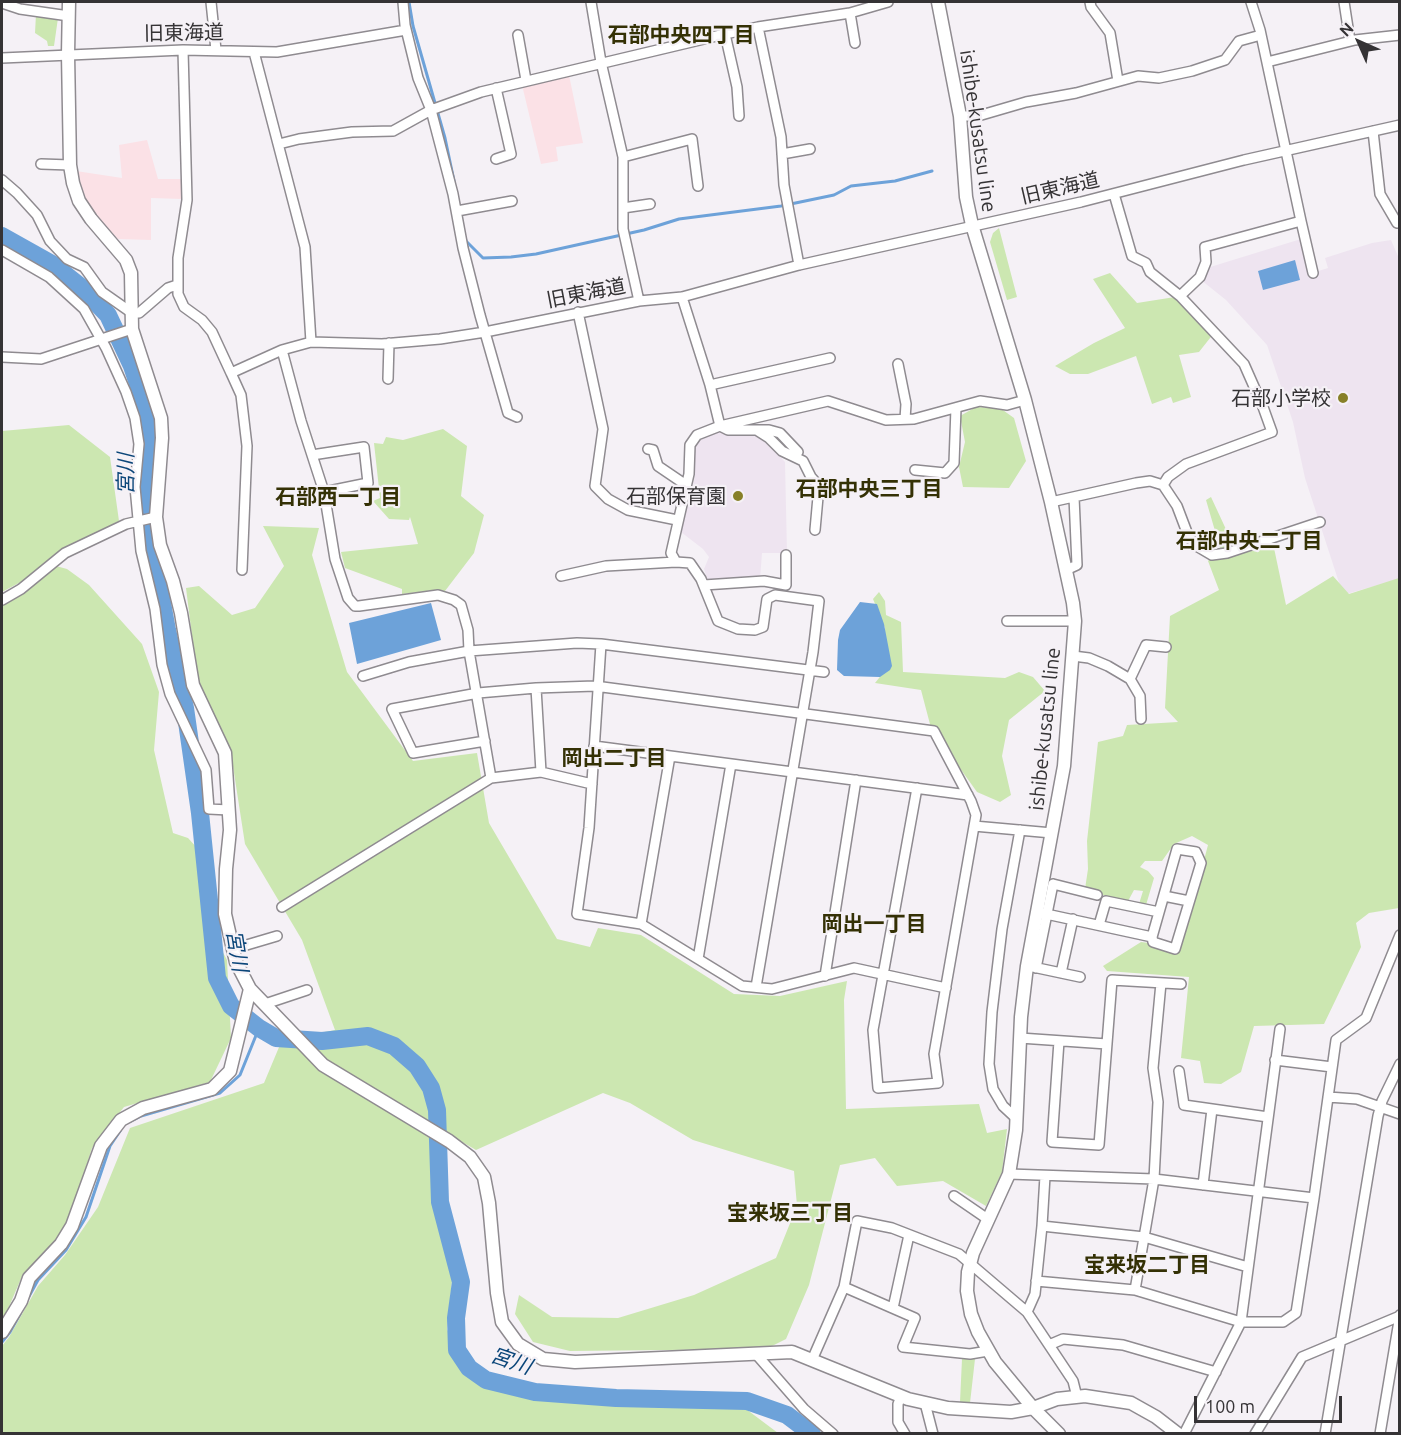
<!DOCTYPE html>
<meta charset="utf-8">
<style>
body{margin:0}
#map{position:relative;width:1401px;height:1435px;overflow:hidden;background:#f5f1f6;font-family:Ubuntu,sans-serif}
canvas{display:block}
.frame{position:absolute;inset:0;border:3px solid #353335;pointer-events:none}
.north{position:absolute;left:1329px;top:12px;width:60px;height:60px;-webkit-text-stroke:4px #f5f1f6;paint-order:stroke;rotate:315deg;font-size:16px;font-weight:700;line-height:24px;text-align:center;color:#353335}
.north::after{content:'';display:block;margin:auto;width:21px;height:27px;background:#353335;clip-path:polygon(50% 0,100% 100%,50% 72%,0 100%)}
.scale{position:absolute;left:1194px;top:1396px;width:148px;height:27px;box-sizing:border-box;border:3px solid #353335;border-top:0;padding-left:8px;font-size:18px;line-height:21px;white-space:nowrap;color:#353335;-webkit-text-stroke:4px #f5f1f6;paint-order:stroke}
</style>
<div id="map">
<canvas width="1401" height="1435"></canvas>
<div class="frame"></div>
<div class="north">N</div>
<div class="scale">100 m</div>
</div>
<script>
const context = document.querySelector('canvas').getContext('2d');
context.lineJoin = 'round';
function paint(path, color) {
  context.fillStyle = color;
  context.fill(path, 'evenodd');
}
function toPath(rows) {
  const path = new Path2D();
  for (const r of rows) {
    path.moveTo(r[0], r[1]);
    for (let i = 2; i < r.length; i += 2) path.lineTo(r[i], r[i + 1]);
  }
  return path;
}
function trace(path, color, width, dash) {
  context.strokeStyle = color;
  context.lineWidth = width;
  context.lineCap = dash ? 'butt' : 'round';
  context.setLineDash(dash || []);
  context.stroke(path);
}
function write(font, color, halo, rows, align = 'center') {
  context.font = font + ' Ubuntu,"Noto Sans JP",sans-serif';
  context.lineWidth = 4.5;
  context.setLineDash([]);
  context.textBaseline = 'middle';
  context.strokeStyle = halo;
  context.fillStyle = color;
  for (const [text, x, y, turn = 0] of rows) {
    context.save();
    context.translate(x, y);
    context.rotate((+turn || 0) * Math.PI / 180);
    context.textAlign = isNaN(turn) ? turn : align;
    if (halo) context.strokeText(text, 0, 0);
    context.fillText(text, 0, 0);
    context.restore();
  }
}
const industrial = toPath([
 [569,75,583,143,556,147,558,161,541,164,522,85],
 [147,140,158,179,183,179,182,199,151,198,151,240,118,239,84,202,76,171,122,178,119,145]
]);
const built = toPath([
 [1301,239,1309,274,1328,268,1325,258,1372,243,1391,240,1400,261,1399,579,1343,595,1305,478,1293,422,1267,345,1226,300,1201,280,1207,268],
 [718,432,746,433,764,439,785,462,787,553,762,553,760,579,708,581,704,569,709,557,703,549,681,532,695,476,693,448,701,437]
]);
const green = toPath([
 [36,14,58,18,54,46,48,46,47,41,35,33],
 [999,228,1017,297,1007,300,990,242,993,233],
 [1110,273,1137,303,1175,297,1214,333,1199,352,1179,355,1191,397,1173,403,1171,397,1152,404,1136,356,1088,374,1070,374,1055,366,1094,343,1125,328,1093,279],
 [976,407,1000,408,1014,418,1026,461,1009,488,963,487,959,467,965,442,960,416],
 [69,425,110,457,119,521,59,553,30,577,2,592,2,431],
 [443,429,467,446,461,496,484,515,474,553,445,591,435,590,402,594,402,589,345,568,341,552,418,544,410,517,409,520,389,519,373,501,380,498,374,443,383,444,386,437,403,440],
 [1211,497,1237,553,1274,548,1286,605,1333,576,1349,594,1399,578,1399,908,1369,913,1356,923,1361,947,1324,1024,1254,1026,1241,1072,1221,1084,1204,1083,1200,1061,1181,1058,1189,977,1107,971,1103,966,1141,942,1181,947,1208,845,1192,836,1174,844,1162,861,1145,861,1140,867,1148,871,1154,878,1146,905,1139,904,1143,891,1134,890,1127,903,1085,889,1088,869,1087,841,1098,742,1123,736,1127,725,1178,722,1165,708,1170,616,1219,590,1208,561,1220,548,1206,500],
 [263,526,319,528,312,555,347,672,413,761,477,753,489,823,557,939,590,947,598,928,641,935,734,994,780,996,847,981,844,1000,846,1109,979,1104,987,1133,1007,1129,1002,1172,986,1206,943,1181,897,1186,875,1158,840,1165,809,1285,786,1339,766,1349,570,1351,533,1342,515,1314,519,1295,552,1317,618,1318,694,1295,776,1258,797,1206,794,1171,693,1140,630,1103,603,1093,476,1150,407,1110,417,1130,433,1138,452,1281,447,1329,465,1371,487,1384,547,1385,742,1406,778,1433,2,1434,2,1346,9,1337,38,1286,65,1255,98,1207,130,1128,264,1083,282,1040,335,1030,302,940,245,844,230,747,198,684,186,588,199,586,232,615,255,608,284,566],
 [56,566,67,569,89,585,142,644,159,692,154,750,173,833,188,838,198,849,205,918,227,960,231,1038,210,1082,124,1107,92,1148,66,1230,23,1274,2,1323,2,604],
 [879,592,885,601,886,615,901,622,903,672,1005,678,1019,672,1033,677,1045,691,1009,720,1002,756,1011,795,1000,802,977,792,931,728,921,690,875,683,883,673,885,628,873,599],
 [962,1359,975,1359,970,1403,960,1402]
]);
const water = toPath([
 [1295,260,1300,280,1263,290,1258,271],
 [860,602,877,604,884,624,892,666,890,670,880,677,844,676,837,670,838,640,840,630],
 [431,603,441,640,357,664,349,623]
]);
const stream = toPath([
 [409,2,413,26,445,138,454,181],
 [465,237,466,241,483,258,511,257,536,254,644,230,679,219,781,206,834,195,851,186,895,181,932,171],
 [131,1121,141,1116,220,1093,240,1075,259,1028],
 [27,1300,38,1280,66,1250,86,1217,110,1146,120,1131],
 [2,1342,10,1332,20,1314]
]);
const river = toPath([
 [2,236,52,264,81,287,108,315,132,366,149,416,151,440,147,497,148,526,167,630,185,708,200,813,217,978,231,1006,259,1028,276,1038,322,1041,368,1036,394,1046,417,1066,431,1088,437,1110,440,1202,461,1282,456,1318,457,1350,469,1368,486,1380,535,1392,616,1398,747,1401,787,1415,812,1434]
]);
const street = toPath([
 [211,2,216,50],
 [403,2,405,25,418,78,431,110,453,194,463,248,480,315,508,413,517,417],
 [591,2,601,62,623,157,623,229,639,301],
 [1090,2,1091,7,1110,33,1118,81],
 [1344,2,1350,41],
 [2,3,20,9,69,16],
 [850,13,855,43],
 [758,27,781,137,784,185,799,265],
 [725,34,737,87,739,116],
 [518,35,526,80],
 [183,50,187,200,178,258,178,294,184,307,202,320,212,332,231,373,282,350,311,342,382,344,440,339,485,332,639,301,682,297,799,265,1081,202,1244,160,1400,125],
 [254,52,305,247,311,342],
 [2,58,183,50,277,52,406,30],
 [1267,62,1355,40,1400,35],
 [960,116,978,116,1026,102,1076,93,1138,76,1159,78,1192,71,1225,60,1239,41,1261,35],
 [1373,131,1380,194,1397,223],
 [279,144,299,139,352,132,393,131,431,110,481,92,725,34,758,27,850,13,888,2],
 [782,154,810,149],
 [623,157,692,139,698,186],
 [496,159,511,154,496,88],
 [41,164,70,165],
 [2,180,17,193,37,215,50,241,67,259,84,267,102,292,132,313,139,313,168,288,177,285],
 [1114,194,1132,256,1146,263,1150,272,1180,296],
 [623,208,650,204],
 [457,211,512,201],
 [1301,221,1313,273],
 [2,250,49,277,84,309,106,348,126,392,135,418,139,444,135,487,141,551,155,609,162,665,170,694,206,770,209,809,229,810],
 [682,297,710,385,720,426],
 [578,312,603,429,595,486,608,499,628,510,677,520],
 [2,357,41,359,132,329],
 [898,364,906,404,905,419],
 [231,373,241,395,247,446,242,570],
 [388,379,389,343],
 [710,385,830,358],
 [722,427,728,430,769,430,780,433,798,452],
 [758,431,769,438,782,451,803,461,811,477,819,486,815,530],
 [648,449,653,450,658,466,686,485],
 [312,455,364,447,368,483,324,492],
 [915,470,945,473,954,463,956,408],
 [1163,485,1168,477,1186,464,1272,432,1263,407,1244,364,1180,296,1200,277,1206,262,1205,247,1301,221,1260,30,1251,2],
 [1051,502,1136,483,1150,481,1163,485,1177,506,1188,535,1195,545,1212,555,1227,553,1320,522],
 [1066,570,1077,565,1074,497],
 [561,576,606,566,676,562],
 [704,585,764,581,786,585,786,555],
 [2,600,21,589,65,553,126,524,156,517],
 [1007,621,1075,621],
 [601,644,589,828,577,914,641,924,742,986,772,989,854,968,946,988],
 [1073,656,1089,658,1108,666,1130,679,1140,696,1141,719],
 [363,676,409,662,469,651,577,643,601,644,824,672],
 [1130,679,1146,645,1166,647],
 [536,688,541,772],
 [485,741,413,753,392,709,478,693,536,688,595,686,934,731,971,801,976,815,934,1054,938,1083,878,1088,873,1030,917,788],
 [594,746,968,795],
 [491,778,541,772,592,784],
 [974,826,1052,833],
 [1164,896,1189,901],
 [282,907,491,778,469,651,468,630,461,605,454,600,438,595,359,606,355,606,348,598,335,559,324,492,301,421,282,350],
 [1037,912,1152,937,1177,849,1196,852,1201,863,1175,949,1153,942,1152,937],
 [641,924,670,756],
 [1099,925,1106,901,1159,912],
 [233,949,277,936],
 [698,959,731,764],
 [1033,967,1080,977],
 [1036,968,1053,884,1097,895],
 [1061,973,1073,919],
 [825,976,856,780],
 [756,987,813,652,819,601,775,595,767,599,763,627,755,630,738,629,718,621,701,579,690,563,676,562,671,553,689,474,690,445,697,435,720,426,828,401,886,420,914,419,980,401,1007,405,1025,400],
 [265,1004,307,990],
 [1020,1038,1107,1044],
 [1059,1041,1052,1142,1099,1145,1112,980,1181,984],
 [1275,1060,1332,1067],
 [1179,1071,1184,1105,1268,1117],
 [1328,1097,1357,1099,1400,1114],
 [1017,1119,1003,1106,993,1089,989,1064,992,1012,1002,929,1020,830],
 [1009,1174,1154,1179,1314,1198],
 [1203,1185,1212,1109],
 [954,1196,989,1220],
 [1042,1226,1144,1237,1248,1267],
 [1036,1281,1135,1290,1241,1322,1283,1322,1296,1313,1314,1198,1336,1040,1366,1018,1400,935],
 [844,1287,915,1318,903,1347,970,1354,988,1351],
 [1135,1290,1154,1179,1158,1102,1153,1068,1161,983],
 [893,1308,909,1235],
 [1027,1312,1035,1294,1042,1226,1045,1176],
 [1049,1345,1063,1339,1123,1345,1216,1372],
 [756,1354,804,1409,833,1434],
 [812,1360,844,1287,857,1221,892,1228,959,1254,1027,1312,1073,1381,1077,1397],
 [901,1396,898,1404,898,1422,905,1434],
 [925,1403,933,1434],
 [1184,1434,1241,1322,1280,1029],
 [1255,1434,1302,1357,1400,1316],
 [1325,1434,1378,1116,1382,1101,1400,1064],
 [1380,1434,1400,1315]
]);
const secondary = toPath([
 [69,2,68,54,70,165,73,183,79,201,91,219,126,260,131,273,132,329,161,418,162,438,156,517,160,545,173,581,181,613,193,685,225,753,230,830,226,869,225,914,236,962,250,989,323,1065,449,1141,470,1157,484,1177,489,1203,497,1293,502,1322,518,1344,543,1359,575,1362,792,1352,908,1399,948,1408,1011,1412,1033,1408,1057,1399,1085,1396,1131,1403,1156,1417,1178,1434],
 [938,2,960,116,966,197,972,225,1025,400,1051,502,1073,603,1075,621,1064,766,1027,966,1021,1017,1016,1130,1009,1174,973,1253,968,1272,967,1291,971,1314,978,1332,995,1362,1033,1408,1059,1434],
 [2,1332,21,1301,29,1278,61,1244,72,1226,101,1146,121,1120,143,1108,212,1089,230,1071,250,989]
]);
const markers = [
 [1343,398,6,"#878028"],
 [738,496,6,"#878028"]
];
const streetNames = [
 ["旧東海道",184,33,-1],
 ["ishibe-kusatsu line",978,131,82],
 ["旧東海道",1060,188,-13],
 ["旧東海道",586,293,-11],
 ["ishibe-kusatsu line",1045,729,-84]
];
const poiNames = [
 ["石部小学校",1331,398],
 ["石部保育園",726,496]
];
const neighbourhoodNames = [
 ["石部中央四丁目",681,35],
 ["石部中央三丁目",869,489],
 ["石部西一丁目",338,497],
 ["石部中央二丁目",1249,541],
 ["岡出二丁目",614,758],
 ["岡出一丁目",874,924],
 ["宝来坂三丁目",790,1213],
 ["宝来坂二丁目",1147,1265]
];
const waterNames = [
 ["宮川",126,474,-90],
 ["宮川",237,951,81],
 ["宮川",511,1361,19]
];
paint(industrial, '#fbe1e6');
paint(built, '#eee4f0');
paint(green, '#cce7b1');
paint(water, '#6da2d9');
trace(stream, '#6da2d9', 3);
trace(river, '#6da2d9', 18);
trace(street, '#8f8b90', 12);
trace(secondary, '#8f8b90', 15);
trace(street, '#fff', 9);
trace(secondary, '#fff', 12);
for (const [x, y, r, color] of markers) {
  const dot = new Path2D();
  dot.arc(x, y, r, 0, 2 * Math.PI);
  context.fillStyle = color;
  context.fill(dot);
  trace(dot, '#f5f1f6', 2);
}
write('20px', '#353335', '#f5f1f6', streetNames);
write('20px', '#353335', '#f5f1f6', poiNames, 'right');
write('bold 21px', '#343105', '#f5f1f6', neighbourhoodNames);
write('italic 21px', '#0b4679', '#f5f1f6', waterNames);
</script>
